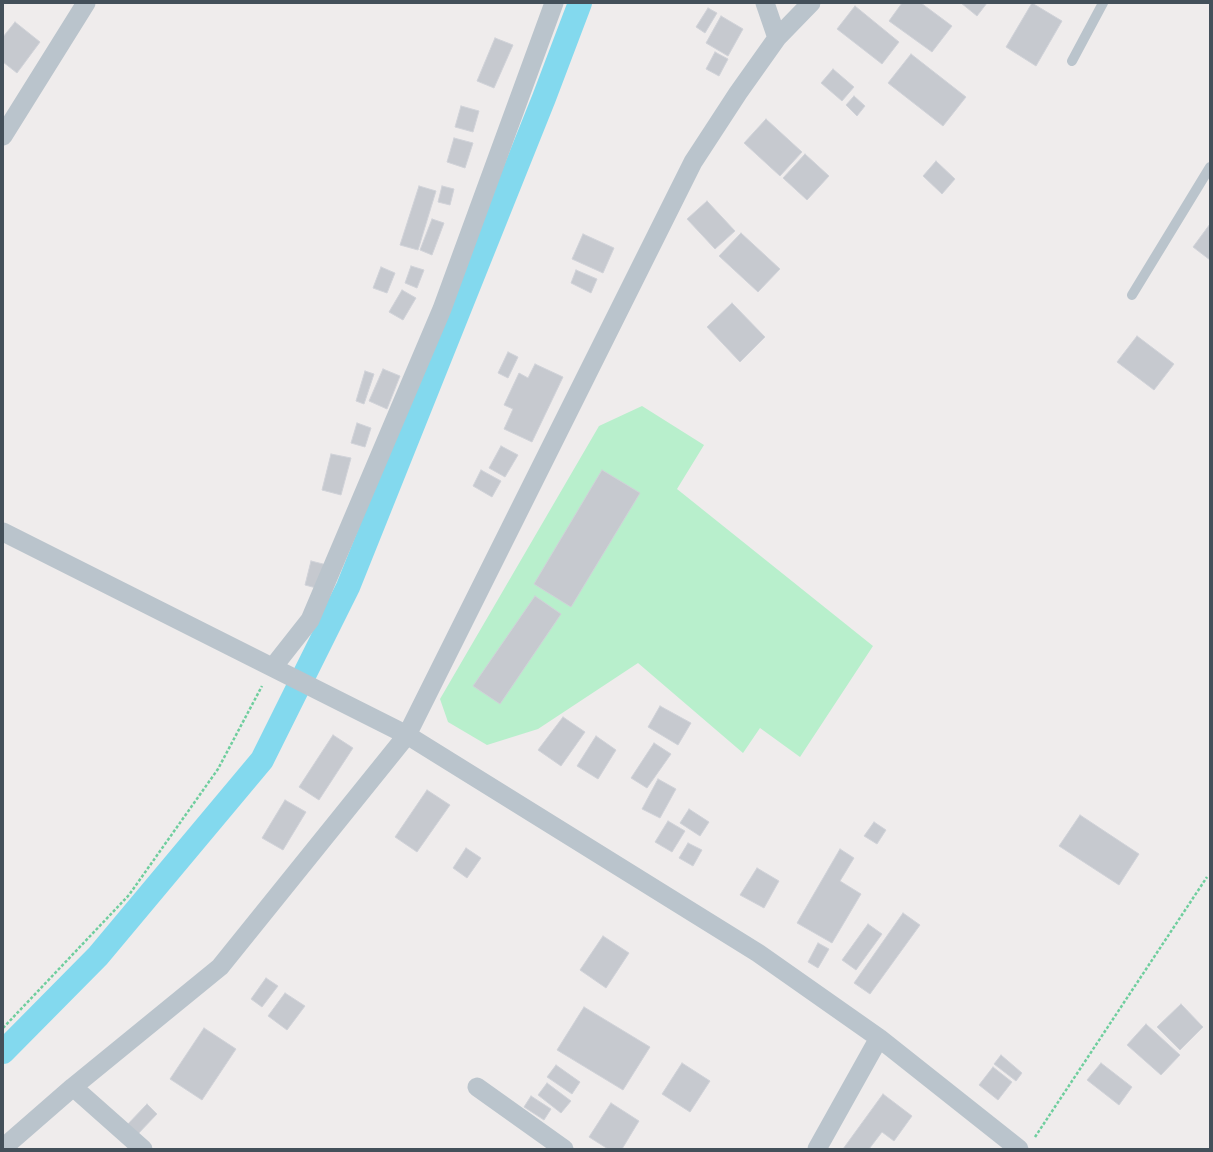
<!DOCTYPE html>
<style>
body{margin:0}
#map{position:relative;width:1213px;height:1152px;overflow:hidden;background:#efecec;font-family:"Open Sans",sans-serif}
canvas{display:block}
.frame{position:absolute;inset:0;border:4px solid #44505a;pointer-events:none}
</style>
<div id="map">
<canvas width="1213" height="1152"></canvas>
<div class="frame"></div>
</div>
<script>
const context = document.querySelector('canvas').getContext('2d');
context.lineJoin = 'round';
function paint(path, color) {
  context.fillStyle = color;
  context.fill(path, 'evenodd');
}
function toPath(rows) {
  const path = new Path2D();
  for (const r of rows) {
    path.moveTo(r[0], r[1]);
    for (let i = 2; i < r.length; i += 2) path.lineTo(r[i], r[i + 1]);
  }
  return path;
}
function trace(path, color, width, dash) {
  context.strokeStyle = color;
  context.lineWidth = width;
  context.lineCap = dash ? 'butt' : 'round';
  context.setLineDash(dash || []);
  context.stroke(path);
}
const green = toPath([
 [642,406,704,445,677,489,873,646,800,757,760,728,743,753,638,663,538,729,487,745,448,722,440,699,599,426]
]);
const canal = toPath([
 [3,1052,98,956,262,760,348,587,544,98,580,3]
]);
const building = toPath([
 [902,3,921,3,952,26,932,52,889,21,902,3],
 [961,3,987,3,977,16,961,3],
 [1032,3,1062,21,1036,66,1006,47,1032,3],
 [855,6,899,42,882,64,837,29,855,6],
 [708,8,717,13,705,33,696,27,708,8],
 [721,16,743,29,728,56,706,43,721,16],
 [15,22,40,42,17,73,3,62,3,37,15,22],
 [495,38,513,45,494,88,477,81,495,38],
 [715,52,728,59,719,76,706,69,715,52],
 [911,54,966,97,943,126,888,83,911,54],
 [833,69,854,87,842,101,821,83,833,69],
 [854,96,865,106,857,116,846,105,854,96],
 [461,106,479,111,473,132,455,127,461,106],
 [766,119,802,152,780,176,744,143,766,119],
 [454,138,473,143,465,168,447,162,454,138],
 [805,154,829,176,807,200,783,178,805,154],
 [936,161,955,179,942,194,923,176,936,161],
 [419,186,436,191,418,250,400,245,419,186],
 [442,186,454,189,450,205,438,202,442,186],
 [707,201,735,231,715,249,687,219,707,201],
 [432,219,444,223,432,255,420,250,432,219],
 [1210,224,1210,260,1193,247,1210,224],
 [741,233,780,269,758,292,719,256,741,233],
 [583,234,614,248,603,273,572,259,583,234],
 [411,266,424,270,417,288,405,283,411,266],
 [381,267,395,273,387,293,373,288,381,267],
 [576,270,597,279,591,293,571,283,576,270],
 [402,290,416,298,403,320,389,312,402,290],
 [732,303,765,337,740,362,707,327,732,303],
 [1137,336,1174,364,1154,390,1117,362,1137,336],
 [508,352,518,357,508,378,498,373,508,352],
 [535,364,563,377,532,442,504,429,513,409,504,405,519,373,528,378,535,364],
 [383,369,400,376,387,409,369,401,383,369],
 [365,371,374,374,364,404,356,401,365,371],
 [357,423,371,428,365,447,351,443,357,423],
 [501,446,518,455,505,477,489,468,501,446],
 [331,454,351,458,341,495,322,490,331,454],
 [481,470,501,481,492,497,473,486,481,470],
 [602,470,640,493,571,607,534,584,602,470],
 [311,561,327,565,320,589,305,585,311,561],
 [535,596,561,614,500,704,473,686,535,596],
 [660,706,691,723,678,745,648,727,660,706],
 [563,717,585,732,561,766,538,750,563,717],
 [333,735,353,748,319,800,299,787,333,735],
 [596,736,616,750,598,779,577,766,596,736],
 [654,743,671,754,647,788,631,778,654,743],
 [658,779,676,789,660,818,642,809,658,779],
 [427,790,450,805,417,852,395,837,427,790],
 [285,800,306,812,283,850,262,838,285,800],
 [689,809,709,822,700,836,680,823,689,809],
 [1080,815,1139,854,1119,885,1059,846,1080,815],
 [668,821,685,831,672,852,655,842,668,821],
 [874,822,886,830,877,844,864,836,874,822],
 [688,843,702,850,693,866,679,858,688,843],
 [466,848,481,858,467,878,453,868,466,848],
 [840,849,854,858,840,881,861,894,832,943,797,923,840,849],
 [757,868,779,881,764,908,740,895,757,868],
 [903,913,920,925,870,994,854,983,903,913],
 [868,924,882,934,856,970,842,960,868,924],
 [603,936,629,953,606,988,580,970,603,936],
 [818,943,829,949,818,968,808,962,818,943],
 [266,978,278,986,262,1007,251,999,266,978],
 [285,993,305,1006,287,1030,268,1016,285,993],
 [1181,1004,1203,1027,1180,1050,1157,1027,1181,1004],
 [584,1007,650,1047,623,1090,557,1050,584,1007],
 [1146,1024,1180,1055,1161,1075,1127,1045,1146,1024],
 [204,1028,236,1049,202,1100,170,1079,204,1028],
 [1001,1055,1022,1073,1016,1081,994,1064,1001,1055],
 [682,1063,710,1081,690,1112,662,1094,682,1063],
 [1101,1063,1132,1087,1119,1105,1087,1080,1101,1063],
 [556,1065,580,1082,572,1094,547,1077,556,1065],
 [993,1067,1012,1082,998,1100,979,1085,993,1067],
 [547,1083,571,1101,561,1113,538,1095,547,1083],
 [883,1094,912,1116,894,1141,882,1132,869,1149,843,1149,883,1094],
 [531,1096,551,1109,544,1120,524,1107,531,1096],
 [611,1103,639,1121,622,1149,608,1149,589,1137,611,1103],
 [147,1104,157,1114,136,1136,126,1126,147,1104]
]);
const path = toPath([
 [3,1028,129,895,218,769,262,686],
 [1035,1137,1207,877]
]);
const lane = toPath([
 [1072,61,1103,3],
 [1132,295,1210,167]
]);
const street = toPath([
 [765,3,777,38],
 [3,136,86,3],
 [3,532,407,735,758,953,879,1038,1019,1149],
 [273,667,310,620,442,309,554,3],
 [73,1087,143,1149],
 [477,1087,564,1149],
 [3,1148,73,1087,220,967,407,735,693,162,738,93,777,38,811,3],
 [817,1149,879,1038]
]);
paint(green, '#b8efcc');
trace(canal, '#83d9ee', 24);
paint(building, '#c6c9cf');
trace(building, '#d0d2d8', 1);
trace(path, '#6fce9e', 2.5, [3, 2]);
trace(lane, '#bac4cc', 10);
trace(street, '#bac4cc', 19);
</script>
